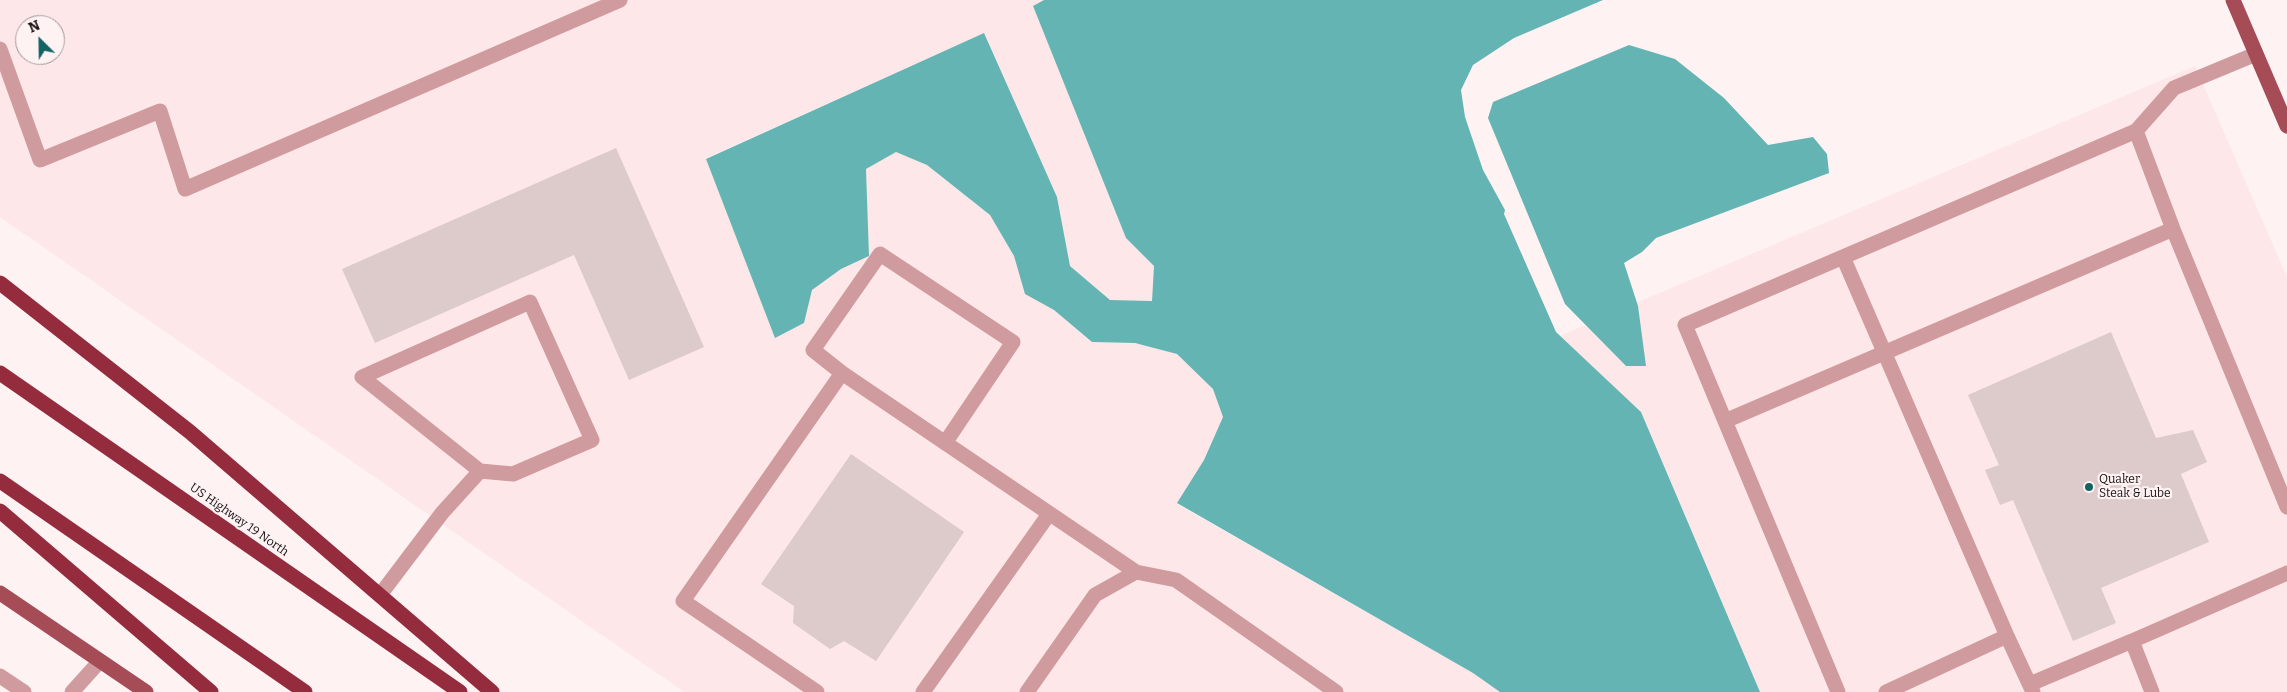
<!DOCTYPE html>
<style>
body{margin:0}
#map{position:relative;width:2287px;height:692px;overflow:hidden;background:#fef2f3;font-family:Bitter,serif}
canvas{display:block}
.north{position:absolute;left:15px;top:15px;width:50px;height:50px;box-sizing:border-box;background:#fef2f3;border:1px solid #a29899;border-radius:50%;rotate:337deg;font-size:14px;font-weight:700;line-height:20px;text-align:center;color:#181111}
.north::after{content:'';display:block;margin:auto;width:18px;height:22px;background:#136363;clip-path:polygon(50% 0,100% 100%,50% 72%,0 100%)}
</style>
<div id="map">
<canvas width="2287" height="692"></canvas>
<div class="north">N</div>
</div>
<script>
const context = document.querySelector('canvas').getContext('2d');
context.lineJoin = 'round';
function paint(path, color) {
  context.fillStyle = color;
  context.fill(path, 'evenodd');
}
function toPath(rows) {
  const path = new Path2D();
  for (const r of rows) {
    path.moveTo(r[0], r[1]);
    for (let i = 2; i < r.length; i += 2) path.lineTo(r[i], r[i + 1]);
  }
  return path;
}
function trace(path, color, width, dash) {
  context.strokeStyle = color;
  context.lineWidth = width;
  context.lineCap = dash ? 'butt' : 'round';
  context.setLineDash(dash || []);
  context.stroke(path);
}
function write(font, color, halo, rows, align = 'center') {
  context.font = font + ' Bitter,serif';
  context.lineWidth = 4.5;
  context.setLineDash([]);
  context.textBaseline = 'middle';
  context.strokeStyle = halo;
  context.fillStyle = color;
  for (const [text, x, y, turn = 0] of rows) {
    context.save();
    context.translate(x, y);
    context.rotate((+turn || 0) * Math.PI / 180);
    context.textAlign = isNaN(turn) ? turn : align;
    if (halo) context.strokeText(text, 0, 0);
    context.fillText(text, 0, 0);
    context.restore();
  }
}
const built = toPath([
 [0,0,1044,0,1033,6,1126,238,1154,266,1152,301,1110,300,1070,266,1057,197,984,33,706,158,775,337,804,323,812,290,841,269,869,256,866,168,896,152,927,165,990,215,1014,256,1025,294,1054,310,1092,342,1135,343,1177,354,1214,389,1223,417,1204,460,1177,504,1473,673,1500,692,684,692,0,217],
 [25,25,55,25,55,55,25,55],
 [2195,66,2287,277,2287,692,1760,692,1641,412,1560,336,1585,325,1626,366,1638,306,1636,303]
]);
const water = toPath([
 [1044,0,1603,0,1514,38,1473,65,1461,90,1465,117,1483,170,1505,210,1504,214,1556,332,1641,412,1760,692,1500,692,1473,673,1177,503,1204,460,1223,417,1213,389,1177,354,1135,343,1092,342,1054,310,1025,294,1014,256,990,215,927,165,896,152,866,169,869,256,841,269,812,290,804,323,775,338,706,159,984,33,1057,197,1070,266,1110,300,1152,301,1154,266,1126,238,1033,6],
 [1629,45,1675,59,1724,98,1768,145,1813,137,1827,154,1829,173,1656,238,1642,252,1624,263,1638,306,1646,366,1626,366,1565,304,1488,118,1493,102]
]);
const building = toPath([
 [616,148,704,347,629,380,574,255,375,343,342,269],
 [2111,332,2156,438,2193,430,2207,462,2181,474,2209,542,2101,588,2116,623,2073,641,2013,500,2000,505,1985,470,1999,465,1968,395],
 [851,454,964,532,876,661,844,641,830,649,793,623,794,606,761,584]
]);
const minor = toPath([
 [0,49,40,160,160,111,185,189,620,0],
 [2136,131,2173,229,2287,507],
 [1843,257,2007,636],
 [842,373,813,350,880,254,1013,342,945,443],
 [1725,421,2173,229],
 [380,595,442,513,480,471,513,474,592,440,530,302,362,377,480,471],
 [2132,641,2287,573],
 [0,676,24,692],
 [2030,684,2132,641,2152,692],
 [72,692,100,661],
 [817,692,683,601,842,373,1136,572],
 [923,692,1049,514],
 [1027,692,1095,595,1136,572,1176,580,1336,692],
 [1838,692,1685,325,2136,131,2174,88,2256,54],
 [1886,692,2007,636,2033,692]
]);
const major = toPath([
 [2233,0,2287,126],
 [0,593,146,692]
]);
const highway = toPath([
 [0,283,190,432,492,692],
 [0,373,460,692],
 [0,481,305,692],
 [0,511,211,692]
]);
const markers = [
 [2089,487,5,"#136363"]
];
const poiNames = [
 ["Quaker",2099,480],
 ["Steak & Lube",2099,494]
];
const streetNames = [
 ["US Highway 19 North",239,520,35]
];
paint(built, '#fee7e8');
paint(water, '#64b4b3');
paint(building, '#ddcaca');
trace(minor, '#cf9b9e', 15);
trace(major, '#a54c56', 15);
trace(highway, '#942c3d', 15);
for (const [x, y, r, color] of markers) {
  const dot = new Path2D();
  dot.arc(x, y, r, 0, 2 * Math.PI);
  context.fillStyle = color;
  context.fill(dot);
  trace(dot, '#fef2f3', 2);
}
write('12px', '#181111', '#fef2f3', poiNames, 'left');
write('12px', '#181111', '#fef2f3', streetNames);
</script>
